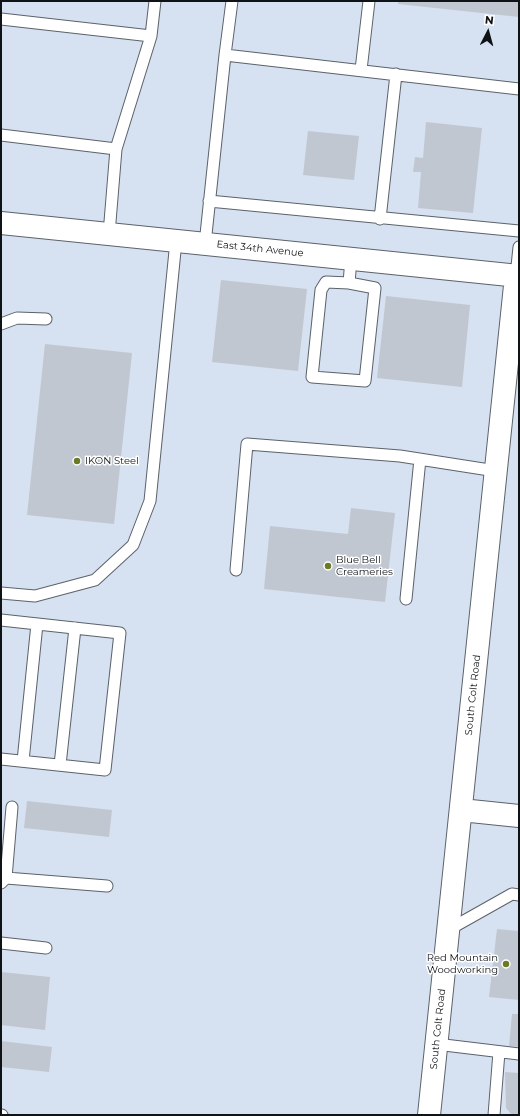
<!DOCTYPE html>
<style>
body{margin:0}
#map{position:relative;width:520px;height:1116px;overflow:hidden;background:#e5ebf5;font-family:Montserrat,sans-serif}
canvas{display:block}
.frame{position:absolute;inset:0;border:2px solid #101316;pointer-events:none}
.north{position:absolute;left:468px;top:12px;width:40px;height:40px;-webkit-text-stroke:3px #fff;paint-order:stroke;rotate:6deg;font-size:11px;font-weight:700;line-height:16px;text-align:center;color:#101316}
.north::after{content:'';display:block;margin:auto;width:14px;height:18px;background:#101316;clip-path:polygon(50% 0,100% 100%,50% 72%,0 100%)}
</style>
<div id="map">
<canvas width="520" height="1116"></canvas>
<div class="frame"></div>
<div class="north">N</div>
</div>
<script>
const context = document.querySelector('canvas').getContext('2d');
context.lineJoin = 'round';
function paint(path, color) {
  context.fillStyle = color;
  context.fill(path, 'evenodd');
}
function toPath(rows) {
  const path = new Path2D();
  for (const r of rows) {
    path.moveTo(r[0], r[1]);
    for (let i = 2; i < r.length; i += 2) path.lineTo(r[i], r[i + 1]);
  }
  return path;
}
function trace(path, color, width, dash) {
  context.strokeStyle = color;
  context.lineWidth = width;
  context.lineCap = dash ? 'butt' : 'round';
  context.setLineDash(dash || []);
  context.stroke(path);
}
function write(font, color, halo, rows, align = 'center') {
  context.font = font + ' Montserrat,sans-serif';
  context.lineWidth = 3;
  context.setLineDash([]);
  context.textBaseline = 'middle';
  context.strokeStyle = halo;
  context.fillStyle = color;
  for (const [text, x, y, turn = 0] of rows) {
    context.save();
    context.translate(x, y);
    context.rotate((+turn || 0) * Math.PI / 180);
    context.textAlign = isNaN(turn) ? turn : align;
    if (halo) context.strokeText(text, 0, 0);
    context.fillText(text, 0, 0);
    context.restore();
  }
}
const built = toPath([
 [1,1,519,1,519,1115,1,1115]
]);
const building = toPath([
 [398,1,519,1,519,17,398,4],
 [426,122,482,128,473,213,418,208,421,172,413,172,415,157,423,158],
 [308,131,359,136,354,180,303,175],
 [221,280,307,289,298,371,212,362],
 [386,296,470,305,462,387,377,378],
 [45,344,132,353,114,524,27,515],
 [351,508,395,513,385,602,264,589,270,526,348,534],
 [27,801,112,810,109,837,24,828],
 [497,929,519,931,519,1000,489,997],
 [1,972,50,977,45,1030,1,1025],
 [512,1014,519,1014,519,1047,509,1046],
 [1,1041,52,1047,49,1072,1,1067],
 [505,1072,519,1073,519,1115,512,1115,506,1108]
]);
const lane = toPath([
 [1,19,151,36,116,149,109,234],
 [151,36,155,1],
 [225,55,232,1],
 [361,70,369,1],
 [1,135,116,149],
 [209,201,519,231],
 [380,219,396,74],
 [205,244,225,55,519,89],
 [516,276,519,247],
 [349,283,326,282,321,290,312,377,365,381,375,288,349,283,351,259],
 [1,324,17,318,46,319],
 [236,570,247,444,400,456,496,471],
 [1,593,35,596,95,580,133,545,150,501,176,241],
 [406,599,420,459],
 [1,620,120,633,105,770,1,759],
 [23,761,37,624],
 [60,765,75,628],
 [6,878,12,807],
 [1,883,6,878,107,886],
 [448,930,512,894,519,895],
 [1,943,46,948],
 [436,1044,519,1054],
 [1,1115,2,1115],
 [494,1115,499,1052]
]);
const street = toPath([
 [1,223,519,276],
 [461,810,519,816],
 [429,1115,516,276]
]);
const markers = [
 [77,461,4,"#6c7a28"],
 [328,566,4,"#6c7a28"],
 [506,964,4,"#6c7a28"]
];
const streetNames = [
 ["East 34th Avenue",260,249,6],
 ["South Colt Road",473,695,-84],
 ["South Colt Road",438,1029,-84]
];
const poiNames = [
 ["IKON Steel",85,461],
 ["Blue Bell",336,560],
 ["Creameries",336,572],
 ["Red Mountain",498,958,"right"],
 ["Woodworking",498,970,"right"]
];
paint(built, '#d6e1f1');
paint(building, '#c1c7d1');
trace(lane, '#5c626a', 13);
trace(street, '#5c626a', 24);
trace(lane, '#fff', 11);
trace(street, '#fff', 22);
for (const [x, y, r, color] of markers) {
  const dot = new Path2D();
  dot.arc(x, y, r, 0, 2 * Math.PI);
  context.fillStyle = color;
  context.fill(dot);
  trace(dot, '#fff', 1.5);
}
write('10px', '#101316', '#fff', streetNames);
write('10px', '#101316', '#fff', poiNames, 'left');
</script>
